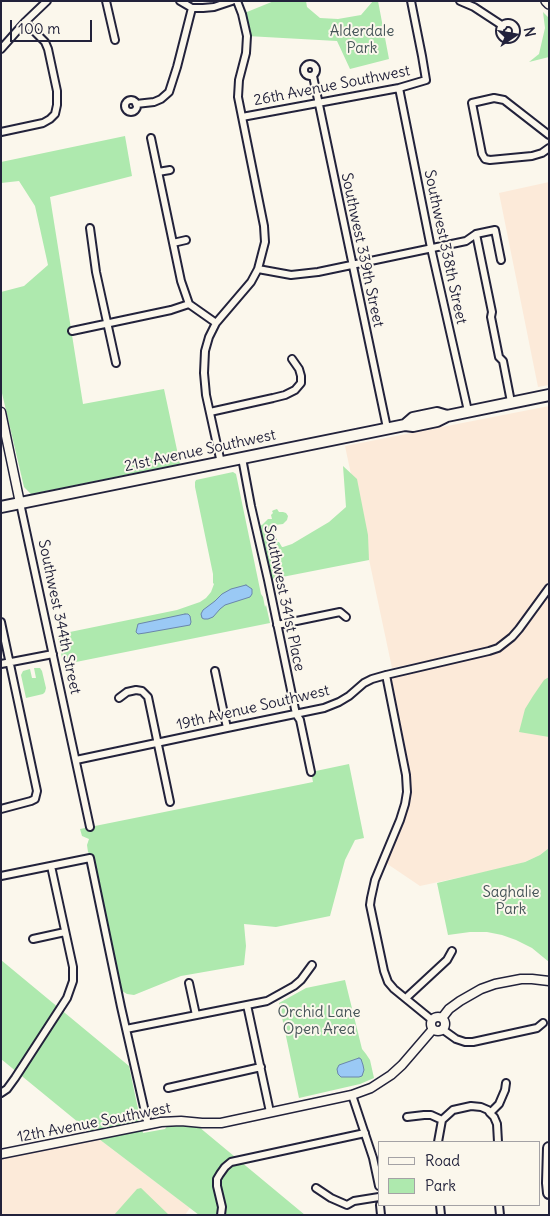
<!DOCTYPE html>
<style>
body{margin:0}
#map{position:relative;width:550px;height:1216px;overflow:hidden;background:#fbf7ec;font-family:Delius,sans-serif}
canvas{display:block}
.frame{position:absolute;inset:0;border:2px solid #22223b;pointer-events:none}
.legend{position:absolute;left:378px;top:1141px;width:162px;height:65px;box-sizing:border-box;background:#fbf7ec;border:1px solid #a4a2a5;margin:0;padding:6px 9px;list-style:none;font-size:15px;color:#22223b}
.legend li{display:flex;align-items:center;gap:10px;height:25px}
.legend b{width:25px;border:1px solid #a4a2a5}
.north{position:absolute;left:490px;top:10px;width:50px;height:50px;-webkit-text-stroke:4px #fbf7ec;paint-order:stroke;rotate:78deg;font-size:14px;font-weight:700;line-height:20px;text-align:center;color:#22223b}
.north::after{content:'';display:block;margin:auto;width:18px;height:22px;background:#22223b;clip-path:polygon(50% 0,100% 100%,50% 72%,0 100%)}
.scale{position:absolute;left:10px;top:20px;width:82px;height:22px;box-sizing:border-box;border:2px solid #22223b;border-top:0;padding-left:6px;font-size:15px;line-height:18px;white-space:nowrap;color:#22223b;-webkit-text-stroke:4px #fbf7ec;paint-order:stroke}
</style>
<div id="map">
<canvas width="550" height="1216"></canvas>
<div class="frame"></div>
<ul class="legend">
<li><b style="height:6px;background:#fbf7ec"></b>Road</li>
<li><b style="height:14px;background:#aee9ae"></b>Park</li>
</ul>
<div class="north">N</div>
<div class="scale">100 m</div>
</div>
<script>
const context = document.querySelector('canvas').getContext('2d');
context.lineJoin = 'round';
function paint(path, color) {
  context.fillStyle = color;
  context.fill(path, 'evenodd');
}
function toPath(rows) {
  const path = new Path2D();
  for (const r of rows) {
    if (r.length === 3) {
      path.moveTo(r[0] + r[2], r[1]);
      path.arc(r[0], r[1], r[2], 0, 2 * Math.PI);
      continue;
    }
    path.moveTo(r[0], r[1]);
    for (let i = 2; i < r.length; i += 2) path.lineTo(r[i], r[i + 1]);
  }
  return path;
}
function trace(path, color, width, dash) {
  context.strokeStyle = color;
  context.lineWidth = width;
  context.lineCap = dash ? 'butt' : 'round';
  context.setLineDash(dash || []);
  context.stroke(path);
}
function write(font, color, halo, rows, align = 'center') {
  context.font = font + ' Delius,sans-serif';
  context.lineWidth = 4;
  context.setLineDash([]);
  context.textBaseline = 'middle';
  context.strokeStyle = halo;
  context.fillStyle = color;
  for (const [text, x, y, turn = 0] of rows) {
    context.save();
    context.translate(x, y);
    context.rotate((+turn || 0) * Math.PI / 180);
    context.textAlign = isNaN(turn) ? turn : align;
    if (halo) context.strokeText(text, 0, 0);
    context.fillText(text, 0, 0);
    context.restore();
  }
}
const built = toPath([
 [549,182,549,385,538,387,499,193],
 [549,406,549,581,518,626,511,635,502,642,485,649,392,668,345,446],
 [549,588,549,848,540,855,525,862,508,867,420,886,383,861,407,789,386,675,489,651,512,637],
 [95,1136,190,1208,185,1215,1,1215,1,1154]
]);
const green = toPath([
 [274,1,306,1,307,7,320,18,338,19,361,15,373,1,378,1,389,59,350,69,337,41,247,36,242,14],
 [543,12,549,18,549,57,529,62,539,54,545,28],
 [125,136,132,176,50,197,83,404,164,389,180,464,31,494,24,487,1,389,1,292,24,286,48,265,35,206,19,181,1,183,1,162],
 [343,466,357,479,368,535,369,560,272,579,266,561,259,526,262,525,268,519,272,519,271,515,273,513,272,511,274,510,277,509,279,512,283,512,286,513,288,516,287,520,283,524,275,525,274,530,275,538,277,539,277,542,279,542,282,547,283,547,292,544,329,522,346,507],
 [233,472,236,474,261,594,263,597,265,607,266,605,270,623,66,664,63,663,58,639,60,637,60,635,65,633,177,610,200,602,206,598,211,592,214,584,213,583,213,574,195,487,195,482,196,480],
 [34,668,40,668,42,671,46,688,45,692,43,694,26,698,21,675,23,671,30,669,32,678,36,678],
 [549,677,549,737,519,732,525,709,533,696,544,680],
 [349,764,364,838,355,840,345,860,330,916,276,927,244,924,246,946,244,965,181,976,134,995,127,994,122,991,94,858,88,852,87,845,89,839,82,836,80,829,313,782,311,772],
 [549,848,549,962,532,948,516,940,502,935,487,932,470,932,448,935,437,883,525,862,540,855],
 [1,960,129,1066,143,1133,165,1129,168,1125,180,1125,199,1127,305,1215,199,1215,95,1136,1,1059],
 [345,980,362,1049,366,1054,370,1060,374,1078,360,1084,299,1098,279,1003,306,988],
 [141,1188,169,1215,114,1215,137,1189]
]);
const water = toPath([
 [246,585,252,589,252,594,250,597,225,605,220,609,213,617,208,619,204,619,202,618,201,614,203,610,215,601,222,594,231,589,246,585],
 [185,614,188,614,190,616,191,622,190,625,145,633,138,634,136,632,138,624,185,614],
 [359,1058,361,1059,363,1065,364,1070,362,1076,359,1077,341,1077,338,1074,337,1069,339,1065,359,1058]
]);
const minor = toPath([
 [106,1,115,40],
 [180,1,192,8,203,8,214,7,232,1],
 [460,1,474,7,503,26],
 [508,31,8],
 [1,49,25,22,47,1],
 [310,70,6],
 [313,76,387,428],
 [399,88,431,248,468,411],
 [131,106,6],
 [136,104,154,102,161,99,169,92,177,67,192,8],
 [242,117,399,88,426,80,422,56,411,1],
 [1,132,43,123,50,119,55,114,57,105,57,91,48,49,45,42,25,22],
 [549,135,504,100,494,98,472,103,482,154,485,159,490,160,532,156,542,153,549,148],
 [151,138,181,281,189,304,216,323,209,337,205,351,204,373,206,395,221,463],
 [158,172,170,170],
 [90,228,96,272,116,363],
 [476,234,492,312,491,317,499,357,503,361,511,402],
 [173,243,186,240],
 [258,269,291,275,318,272,466,241,476,234,495,230,501,260],
 [216,323,251,282,258,269,265,242,264,226,238,97,239,80,246,53,247,36,242,14,237,1],
 [72,331,171,310,189,304],
 [210,412,273,398,285,395,295,390,301,383,301,376,299,369,292,359],
 [242,458,251,506,268,580,296,714,300,720,311,772],
 [20,503,90,827],
 [1,622,37,791,35,799,31,801,1,809],
 [277,625,340,612,346,617],
 [1,664,53,654],
 [215,671,227,728],
 [386,675,406,775,407,792,405,804,400,820,375,880,371,898,370,905,384,971,388,982,394,989,432,1020],
 [119,698,127,692,136,690,142,691,148,697,170,802],
 [76,760,227,728,324,708,339,702,349,696,364,683,372,679,386,675,489,651,498,648,512,637,519,629,549,588],
 [1,876,90,858,121,1007,148,1125],
 [33,939,65,932],
 [189,983,196,1015],
 [406,998,447,960,452,951],
 [247,1005,270,1112],
 [126,1029,267,1001,294,986,301,980,312,965],
 [442,1029,456,1039,465,1042,473,1042,537,1028,543,1023],
 [168,1088,261,1067],
 [1,1093,7,1089,15,1078,67,998,73,981,73,967,51,866],
 [352,1095,373,1158,379,1186],
 [407,1117,424,1115,431,1115,442,1120],
 [438,1142,442,1120,453,1110,471,1106,481,1107,488,1110,490,1113],
 [498,1142,497,1124,494,1117,490,1113,499,1104,505,1090,506,1083],
 [316,1188,331,1198,347,1205,354,1201,379,1197],
 [380,1205,381,1215],
 [440,1205,441,1215],
 [499,1205,500,1215],
 [221,1215,222,1207,217,1186,217,1179,220,1174,225,1167,231,1162,365,1133]
]);
const tertiary = toPath([
 [1,412,20,503],
 [438,1024,7],
 [442,1018,449,1009,460,1001,481,989,495,984,521,979,532,979,549,981],
 [1,1154,161,1122,181,1121,202,1123,221,1123,352,1095,371,1088,391,1075,402,1065,433,1029]
]);
const secondary = toPath([
 [546,1,549,4]
]);
const primary = toPath([
 [447,416,549,395],
 [1,507,405,425,413,426,437,421,447,416,437,413,413,418,405,425],
 [549,1148,548,1183,549,1193]
]);
const parkNames = [
 ["Alderdale",362,32],
 ["Park",362,49],
 ["Saghalie",511,893],
 ["Park",511,910],
 ["Orchid Lane",319,1013],
 ["Open Area",319,1030]
];
const streetNames = [
 ["26th Avenue Southwest",332,86,-11],
 ["Southwest 338th Street",445,247,78],
 ["Southwest 339th Street",362,250,78],
 ["21st Avenue Southwest",200,451,-12],
 ["Southwest 341st Place",284,598,78],
 ["Southwest 344th Street",59,617,78],
 ["19th Avenue Southwest",253,708,-13],
 ["12th Avenue Southwest",94,1123,-11]
];
paint(built, '#fcead9');
paint(green, '#aee9ae');
paint(water, '#9ac9f5');
trace(water, '#6a86ab', 1);
trace(minor, '#22223b', 10);
trace(tertiary, '#22223b', 11);
trace(secondary, '#22223b', 12);
trace(primary, '#22223b', 14);
trace(minor, '#fbf7ec', 6);
trace(tertiary, '#fbf7ec', 8);
trace(secondary, '#fbf7ec', 9);
trace(primary, '#fbf7ec', 10);
write('15px', '#455458', '#fbf7ec', parkNames);
write('15px', '#22223b', '#fbf7ec', streetNames);
</script>
